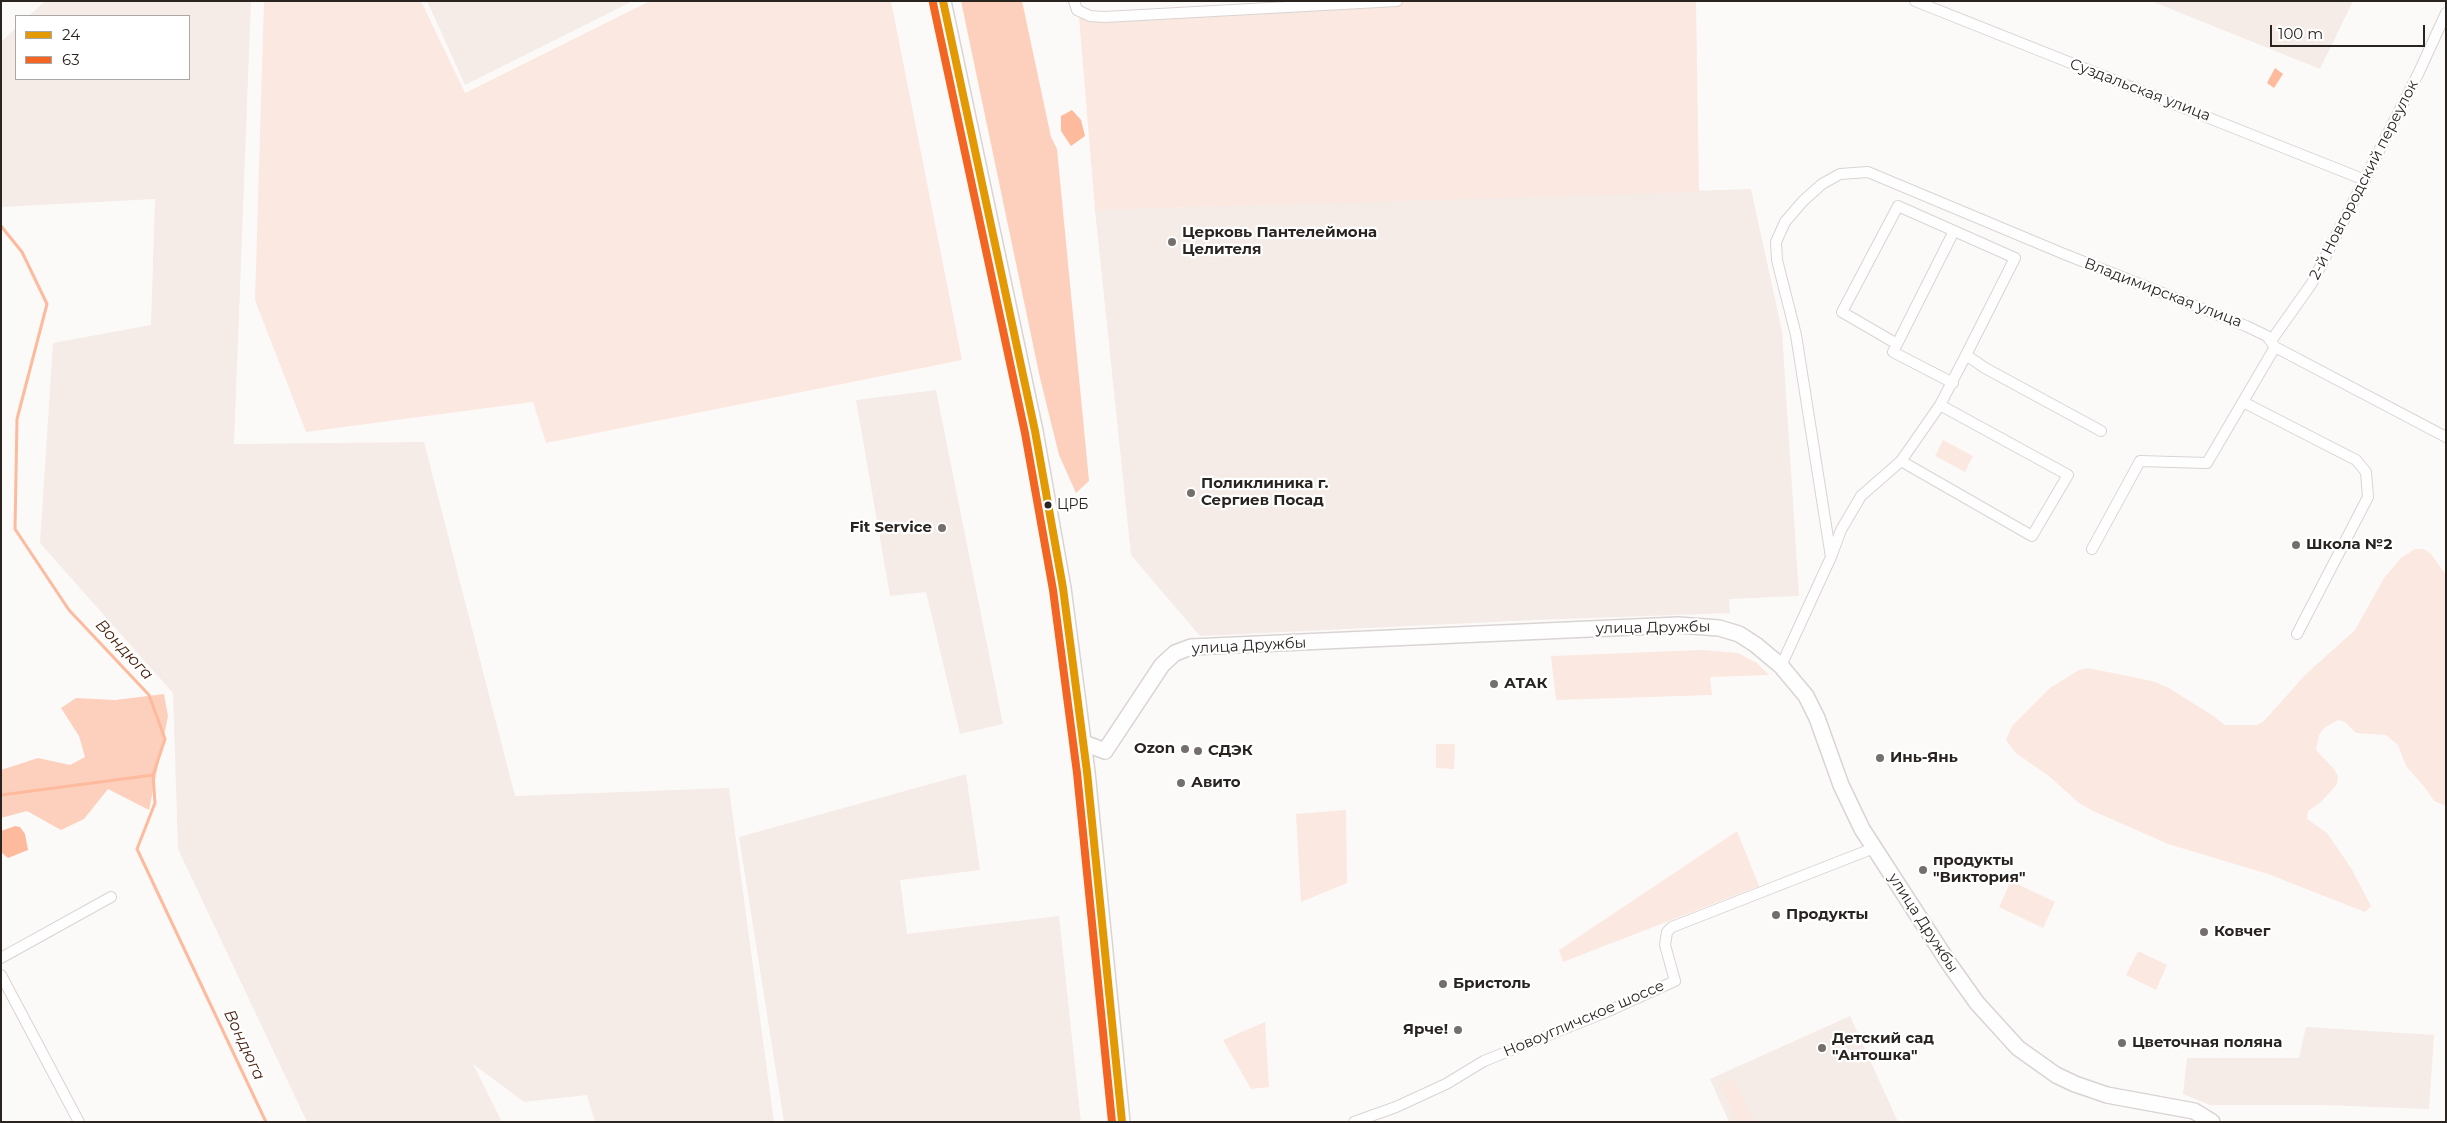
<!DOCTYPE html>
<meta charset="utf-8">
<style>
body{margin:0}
#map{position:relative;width:2447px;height:1123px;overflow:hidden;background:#fcfaf9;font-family:Montserrat,sans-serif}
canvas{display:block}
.frame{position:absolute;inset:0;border:2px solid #2a2421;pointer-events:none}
.legend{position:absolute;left:15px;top:15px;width:175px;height:65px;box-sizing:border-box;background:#fff;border:1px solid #aaa7a6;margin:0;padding:6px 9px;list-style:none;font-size:15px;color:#2a2421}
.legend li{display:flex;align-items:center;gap:10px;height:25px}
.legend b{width:25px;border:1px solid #aaa7a6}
.scale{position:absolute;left:2270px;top:25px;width:155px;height:22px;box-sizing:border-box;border:2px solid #2a2421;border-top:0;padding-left:6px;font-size:15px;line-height:18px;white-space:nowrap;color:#2a2421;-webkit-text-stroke:4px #fff;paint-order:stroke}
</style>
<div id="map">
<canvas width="2447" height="1123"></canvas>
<div class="frame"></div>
<ul class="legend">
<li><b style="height:6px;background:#e29903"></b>24</li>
<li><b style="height:6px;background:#f26522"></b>63</li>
</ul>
<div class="scale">100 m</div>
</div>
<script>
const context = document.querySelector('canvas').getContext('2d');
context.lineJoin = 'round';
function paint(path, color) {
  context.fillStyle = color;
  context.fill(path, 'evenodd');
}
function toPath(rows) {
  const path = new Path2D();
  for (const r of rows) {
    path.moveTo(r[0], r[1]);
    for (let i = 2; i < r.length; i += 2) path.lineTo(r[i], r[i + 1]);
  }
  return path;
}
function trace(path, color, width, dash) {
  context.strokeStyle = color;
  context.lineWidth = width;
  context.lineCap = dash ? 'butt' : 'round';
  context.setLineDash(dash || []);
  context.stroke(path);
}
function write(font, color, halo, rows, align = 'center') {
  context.font = font + ' Montserrat,sans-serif';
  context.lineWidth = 4.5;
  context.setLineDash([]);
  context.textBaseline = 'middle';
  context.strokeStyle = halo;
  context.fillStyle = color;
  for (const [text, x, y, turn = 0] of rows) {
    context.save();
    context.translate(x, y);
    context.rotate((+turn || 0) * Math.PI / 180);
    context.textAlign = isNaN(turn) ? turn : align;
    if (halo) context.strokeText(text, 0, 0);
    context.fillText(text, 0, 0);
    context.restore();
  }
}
const built = toPath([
 [45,1,251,1,234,444,424,442,515,796,729,788,774,1122,595,1122,587,1095,524,1102,473,1064,502,1122,307,1122,178,849,173,693,40,543,53,343,151,325,155,199,1,207,1,42,16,28,16,79,189,79,189,16,29,16],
 [427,1,633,1,465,85],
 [2151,1,2353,1,2320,69],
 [1751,189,1782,331,1799,596,1729,599,1730,613,1535,620,1200,636,1131,555,1095,210],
 [936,390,1003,724,960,734,926,592,890,596,856,400],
 [966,774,980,870,900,880,907,934,1059,916,1081,1122,784,1122,739,837],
 [1850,1016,1898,1122,1729,1122,1710,1079],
 [2306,1027,2434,1035,2429,1109,2322,1105,2210,1105,2183,1094,2187,1058,2299,1058]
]);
const green = toPath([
 [264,1,421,1,465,93,650,1,891,1,962,360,546,443,533,402,306,432,255,300],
 [1393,1,1696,1,1699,192,1095,210,1079,17],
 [1943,440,1973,456,1965,472,1935,456],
 [2415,549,2424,549,2431,554,2446,575,2446,806,2434,801,2426,789,2406,766,2398,745,2386,735,2356,733,2345,722,2338,720,2324,728,2319,735,2316,750,2334,769,2338,776,2337,784,2321,802,2308,811,2307,819,2327,833,2351,868,2371,906,2365,912,2268,874,2168,844,2093,811,2079,803,2050,777,2016,753,2006,740,2012,726,2050,688,2079,670,2088,668,2152,681,2167,687,2212,715,2225,725,2257,725,2264,721,2306,674,2355,630,2384,578,2401,558],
 [1702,650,1738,653,1757,663,1769,675,1710,677,1712,695,1556,700,1551,656],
 [1436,744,1455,744,1454,769,1436,768],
 [1346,810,1347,883,1301,902,1296,814],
 [1737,831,1759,886,1563,962,1559,950],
 [2011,881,2055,902,2043,928,1999,907],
 [2138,951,2167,965,2156,990,2126,975],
 [1265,1022,1269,1087,1251,1089,1223,1040],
 [1733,1078,1753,1122,1737,1122,1721,1084]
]);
const forest = toPath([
 [961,1,1022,1,1051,137,1057,149,1089,481,1076,493,1059,455,1040,378],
 [164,694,168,716,149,810,108,789,84,819,61,830,27,811,1,818,1,770,38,758,70,765,85,757,79,736,61,708,76,698,115,700]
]);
const water = toPath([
 [2275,68,2283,74,2274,88,2267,83],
 [1072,110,1081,120,1085,136,1071,146,1061,131,1061,116],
 [15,826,20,827,25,834,28,850,8,858,1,852,1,831]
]);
const stream = toPath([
 [1,226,22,252,47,304,17,419,15,529,69,610,149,695,165,739,153,775,155,803,137,849,266,1122],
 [1,795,153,775]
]);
const street = toPath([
 [1074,1,1077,10,1090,16,1104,17,1397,1],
 [1915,1,2365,180],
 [2271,341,2312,283,2419,72,2446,13],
 [1897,344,1842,312,1898,206,2015,258,1966,355],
 [1953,383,1893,352,1954,231],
 [2243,402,2356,460,2366,472,2368,497,2297,634],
 [1901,461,2032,536,2068,475,1940,405],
 [2092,549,2140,461,2207,463,2275,347],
 [1831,557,1796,335,1777,260,1776,242,1785,222,1803,201,1822,184,1840,174,1868,172,2064,254,2246,326,2267,336,2275,347,2446,437],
 [1781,666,1831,557,1841,530,1861,496,1901,461,1940,405,1966,355,1985,368,2101,431],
 [1,958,111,897],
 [1,975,79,1122],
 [1354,1122,1396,1107,1446,1084,1484,1061,1606,1012,1675,981,1665,945,1667,932,1672,927,1874,848]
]);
const secondary = toPath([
 [943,1,1035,431,1063,588,1087,772,1122,1122],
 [1084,743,1105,751,1162,665,1175,653,1191,647,1678,625,1719,628,1739,634,1756,645,1781,666,1806,696,1817,718,1841,785,1862,829,1950,965,1977,1003,2018,1048,2056,1075,2075,1084,2107,1095,2194,1111,2212,1122]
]);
const bus1 = toPath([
 [943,1,1035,431,1063,588,1087,772,1122,1122]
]);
const bus2 = toPath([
 [933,3,1025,433,1053,590,1077,773,1112,1122]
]);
const markers = [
 [1172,242,5,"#746f6d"],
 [1191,493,5,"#746f6d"],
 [1048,505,4.5,"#2a2421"],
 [942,528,5,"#746f6d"],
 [2296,545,5,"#746f6d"],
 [1494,684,5,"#746f6d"],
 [1185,749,5,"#746f6d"],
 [1198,751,5,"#746f6d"],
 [1880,758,5,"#746f6d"],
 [1181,783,5,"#746f6d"],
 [1923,870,5,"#746f6d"],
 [1776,915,5,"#746f6d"],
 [2204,932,5,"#746f6d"],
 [1443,984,5,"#746f6d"],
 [1458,1030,5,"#746f6d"],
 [2122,1043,5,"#746f6d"],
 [1822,1048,5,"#746f6d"]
];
const busNames = [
 ["ЦРБ",1057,505]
];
const streetNames = [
 ["Суздальская улица",2140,90,21],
 ["2-й Новгородский переулок",2364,180,-63],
 ["Владимирская улица",2163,293,21],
 ["улица Дружбы",1653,628,-1],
 ["улица Дружбы",1249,646,-3],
 ["улица Дружбы",1923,923,57],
 ["Новоугличское шоссе",1584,1019,-23]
];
const poiNames = [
 ["Церковь Пантелеймона",1182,233],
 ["Целителя",1182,250],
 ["Поликлиника г.",1201,484],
 ["Сергиев Посад",1201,501],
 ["Fit Service",932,528,"right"],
 ["Школа №2",2306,545],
 ["АТАК",1504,684],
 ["Ozon",1175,749,"right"],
 ["СДЭК",1208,751],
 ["Инь-Янь",1890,758],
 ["Авито",1191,783],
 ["продукты",1933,861],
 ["\"Виктория\"",1933,878],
 ["Продукты",1786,915],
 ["Ковчег",2214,932],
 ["Бристоль",1453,984],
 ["Ярче!",1448,1030,"right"],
 ["Детский сад",1832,1039],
 ["\"Антошка\"",1832,1056],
 ["Цветочная поляна",2132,1043]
];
const waterNames = [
 ["Вондюга",124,650,47],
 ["Вондюга",244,1045,65]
];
paint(built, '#f5ebe7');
paint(green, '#fbe8e0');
paint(forest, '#fcd0bd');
paint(water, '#feba9c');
trace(stream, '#feba9c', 3);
trace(street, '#d9d4d3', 12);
trace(secondary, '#d9d4d3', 18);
trace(street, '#fffefe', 10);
trace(secondary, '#fffefe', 15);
trace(bus1, '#e29903', 8);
trace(bus2, '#f26522', 8);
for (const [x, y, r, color] of markers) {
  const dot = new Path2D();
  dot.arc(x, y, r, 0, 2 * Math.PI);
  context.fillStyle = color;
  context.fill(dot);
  trace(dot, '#fff', 2);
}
write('14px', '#2a2421', '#fff', busNames, 'left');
write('15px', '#2a2421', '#fff', streetNames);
write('bold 15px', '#2a2421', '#fff', poiNames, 'left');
write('italic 16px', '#492312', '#fff', waterNames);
</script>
